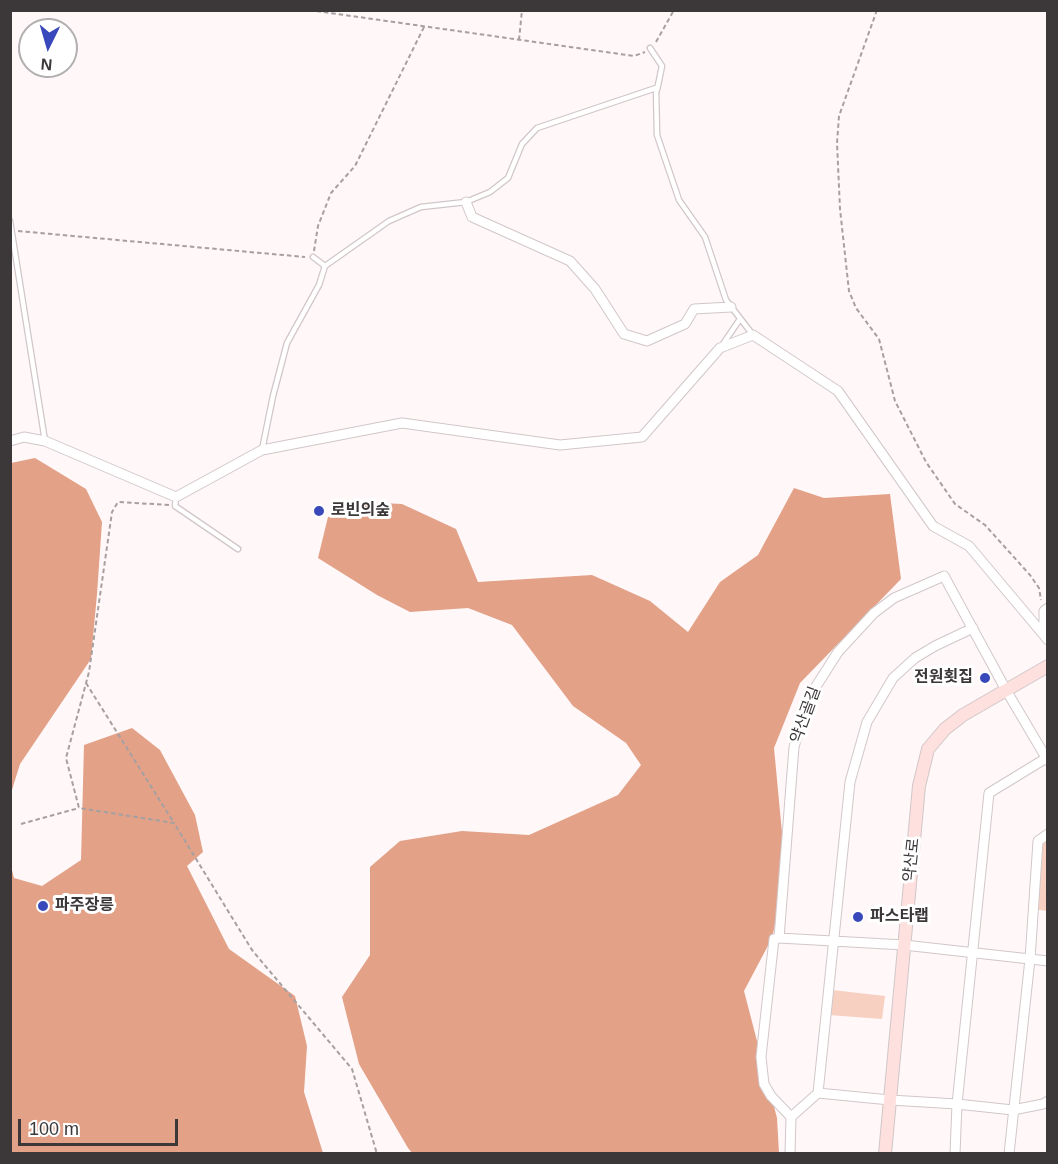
<!DOCTYPE html>
<meta charset="utf-8">
<style>
body{margin:0}
#map{position:relative;width:1058px;height:1164px;overflow:hidden;background:#fff7f8;font-family:Helvetica,sans-serif}
canvas{display:block}
.frame{position:absolute;inset:0;border:12px solid #3c3839;pointer-events:none}
.north{position:absolute;left:18px;top:18px;width:60px;height:60px;box-sizing:border-box;background:#fff;border:2px solid #b1afb0;border-radius:50%;rotate:185deg;font-size:16px;font-weight:700;line-height:24px;text-align:center;color:#3c3839}
.north::after{content:'';display:block;margin:auto;width:21px;height:27px;background:#3948bb;clip-path:polygon(50% 0,100% 100%,50% 72%,0 100%)}
.scale{position:absolute;left:18px;top:1119px;width:160px;height:27px;box-sizing:border-box;border:3px solid #3c3839;border-top:0;padding-left:8px;font-size:18px;line-height:21px;white-space:nowrap;color:#3c3839;-webkit-text-stroke:4px #fff;paint-order:stroke}
</style>
<div id="map">
<canvas width="1058" height="1164"></canvas>
<div class="frame"></div>
<div class="north">N</div>
<div class="scale">100 m</div>
</div>
<script>
const context = document.querySelector('canvas').getContext('2d');
context.lineJoin = 'round';
function paint(path, color) {
  context.fillStyle = color;
  context.fill(path, 'evenodd');
}
function toPath(rows) {
  const path = new Path2D();
  for (const r of rows) {
    path.moveTo(r[0], r[1]);
    for (let i = 2; i < r.length; i += 2) path.lineTo(r[i], r[i + 1]);
  }
  return path;
}
function trace(path, color, width, dash) {
  context.strokeStyle = color;
  context.lineWidth = width;
  context.lineCap = dash ? 'butt' : 'round';
  context.setLineDash(dash || []);
  context.stroke(path);
}
function write(font, color, halo, rows, align = 'center') {
  context.font = font + ' Helvetica,"Noto Sans KR",sans-serif';
  context.lineWidth = 6;
  context.setLineDash([]);
  context.textBaseline = 'middle';
  context.strokeStyle = halo;
  context.fillStyle = color;
  for (const [text, x, y, turn = 0] of rows) {
    context.save();
    context.translate(x, y);
    context.rotate((+turn || 0) * Math.PI / 180);
    context.textAlign = isNaN(turn) ? turn : align;
    if (halo) context.strokeText(text, 0, 0);
    context.fillText(text, 0, 0);
    context.restore();
  }
}
const green = toPath([
 [1047,834,1047,911,1033,909,1038,841],
 [832,990,885,996,882,1019,829,1015]
]);
const forest = toPath([
 [35,458,86,489,102,522,97,594,91,659,20,764,11,793,11,463],
 [794,488,824,498,890,494,901,579,800,683,774,748,786,875,772,938,744,991,777,1118,779,1153,413,1154,408,1148,359,1064,342,997,370,955,370,867,400,841,462,831,529,835,618,795,641,765,626,743,573,706,512,625,468,608,410,612,377,595,318,558,328,517,362,502,402,504,456,529,478,582,592,575,650,601,688,632,720,582,758,555],
 [132,728,160,750,195,815,203,852,187,866,229,949,295,996,307,1046,304,1092,323,1153,11,1153,11,866,14,878,42,886,81,860,84,745]
]);
const path = toPath([
 [309,10,634,56,645,52],
 [877,10,839,116,837,143,840,209,849,291,856,308,879,339,895,401,926,462,955,504,985,525,1030,575,1039,588,1041,600],
 [519,40,522,10],
 [656,42,674,10],
 [18,231,305,257],
 [314,251,318,226,331,193,355,166,424,27],
 [169,505,118,502,112,512,89,672,66,758,79,808,174,823,252,950,352,1069,377,1154],
 [86,683,174,823],
 [21,824,79,808]
]);
const lane = toPath([
 [650,48,662,66,657,90],
 [10,221,45,441],
 [313,257,325,266],
 [723,344,740,319],
 [262,450,273,396,287,343,319,285,325,266,389,221,421,207,466,202,490,192,508,178,522,144,537,128,656,88,657,135,679,200,705,237,726,300,753,335],
 [176,497,175,506,238,549]
]);
const street = toPath([
 [466,202,472,217,570,261,595,289,624,334,647,341,685,324,694,309,731,307],
 [10,441,24,437,45,441,176,497,262,450,402,423,560,445,642,437,720,348,753,335,838,391,933,526,969,546,1048,640],
 [1044,634,1044,611,1048,608],
 [1048,761,1006,690,944,576,894,598,874,613,838,652,815,688,805,711,794,747,779,938,904,945,1048,961],
 [779,938,774,939,761,1057,764,1084,771,1096,791,1117,790,1154],
 [818,1093,890,1100,957,1104,1013,1110,1043,1104,1048,1101],
 [791,1117,818,1093,850,782,867,722,893,678,915,658,935,646,973,628],
 [955,1154,957,1104,989,793,1048,757],
 [1009,1154,1030,959,1038,841,1048,834]
]);
const secondary = toPath([
 [885,1154,919,786,928,749,945,729,963,715,1048,666]
]);
const markers = [
 [319,511,6,"#3948bb"],
 [985,678,6,"#3948bb"],
 [43,906,6,"#3948bb"],
 [858,917,6,"#3948bb"]
];
const poiNames = [
 ["로빈의숲",331,511],
 ["전원횟집",973,678,"right"],
 ["파주장릉",55,906],
 ["파스타랩",870,917]
];
const streetNames = [
 ["약산골길",806,715,-70],
 ["약산로",912,860,-84]
];
paint(green, '#f7d0c1');
paint(forest, '#e3a187');
trace(lane, '#d1c7c9', 7);
trace(street, '#d1c7c9', 11);
trace(secondary, '#d1c7c9', 14);
trace(path, '#a6a0a1', 2, [4.5, 3]);
trace(lane, '#fff', 4.5);
trace(street, '#fff', 9);
trace(secondary, '#fee0de', 12);
for (const [x, y, r, color] of markers) {
  const dot = new Path2D();
  dot.arc(x, y, r, 0, 2 * Math.PI);
  context.fillStyle = color;
  context.fill(dot);
  trace(dot, '#fff', 2);
}
write('bold 16px', '#3c3839', '#fff', poiNames, 'left');
write('16px', '#3c3839', '#fff', streetNames);
</script>
